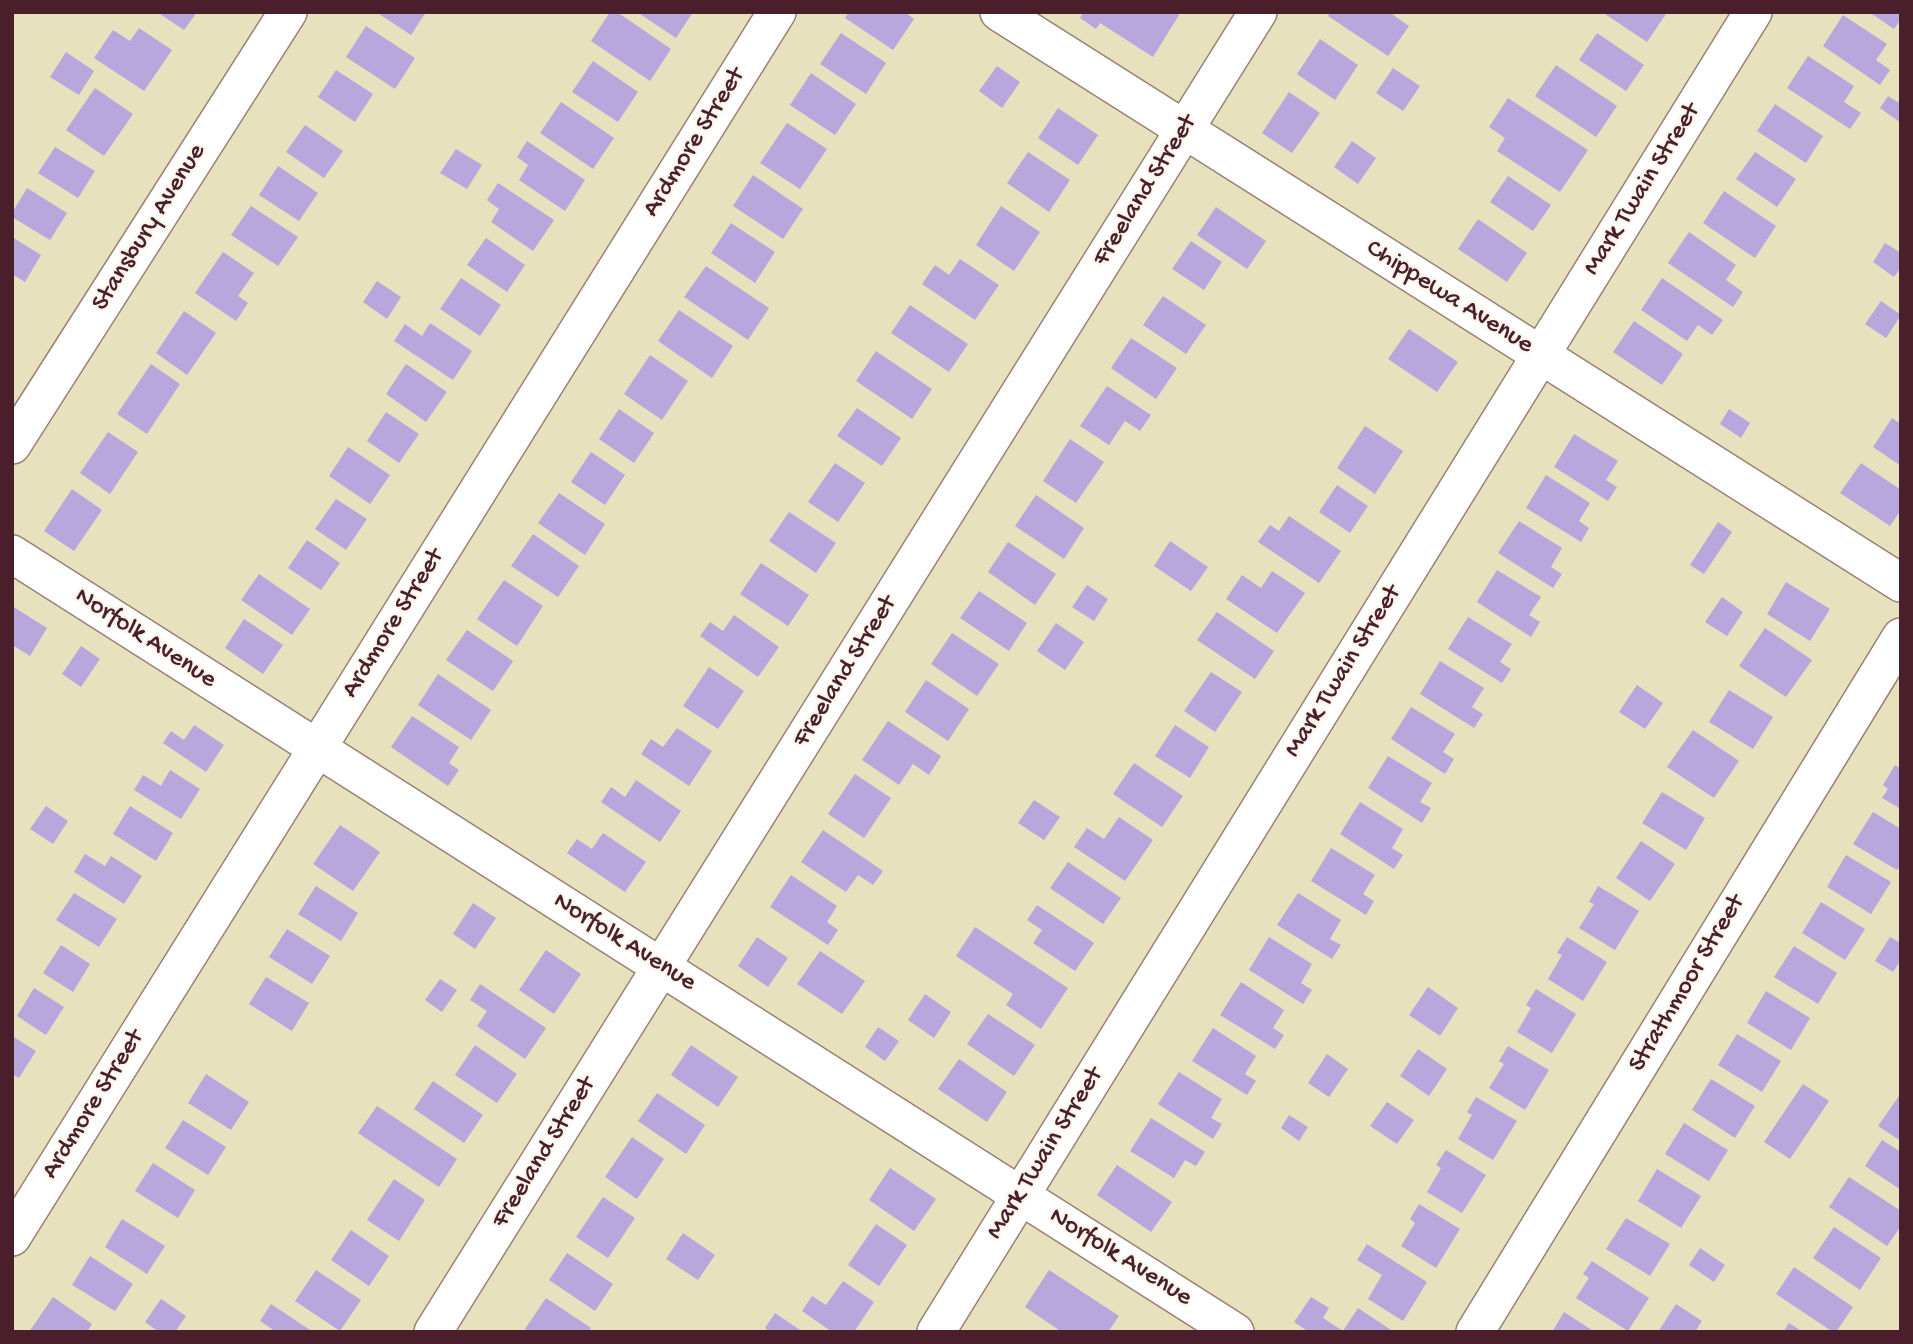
<!DOCTYPE html>
<style>
body{margin:0}
#map{position:relative;width:1913px;height:1344px;overflow:hidden;background:#e8e1bd;font-family:"Gochi Hand",sans-serif}
canvas{display:block}
.frame{position:absolute;inset:0;border:14px solid #4a1f2b;pointer-events:none}
</style>
<div id="map">
<canvas width="1913" height="1344"></canvas>
<div class="frame"></div>
</div>
<script>
const context = document.querySelector('canvas').getContext('2d');
context.lineJoin = 'round';
function paint(path, color) {
  context.fillStyle = color;
  context.fill(path, 'evenodd');
}
function toPath(rows) {
  const path = new Path2D();
  for (const r of rows) {
    path.moveTo(r[0], r[1]);
    for (let i = 2; i < r.length; i += 2) path.lineTo(r[i], r[i + 1]);
  }
  return path;
}
function trace(path, color, width, dash) {
  context.strokeStyle = color;
  context.lineWidth = width;
  context.lineCap = dash ? 'butt' : 'round';
  context.setLineDash(dash || []);
  context.stroke(path);
}
function write(font, color, halo, rows, align = 'center') {
  context.font = font + ' "Gochi Hand",sans-serif';
  context.lineWidth = 5;
  context.setLineDash([]);
  context.textBaseline = 'middle';
  context.strokeStyle = halo;
  context.fillStyle = color;
  for (const [text, x, y, turn = 0] of rows) {
    context.save();
    context.translate(x, y);
    context.rotate((+turn || 0) * Math.PI / 180);
    context.textAlign = isNaN(turn) ? turn : align;
    if (halo) context.strokeText(text, 0, 0);
    context.fillText(text, 0, 0);
    context.restore();
  }
}
const building = toPath([
 [157,12,197,12,184,30],
 [376,12,426,12,411,35],
 [610,12,617,12,671,49,650,81,591,41],
 [637,12,693,12,676,38],
 [849,12,905,12,914,19,893,50,845,18],
 [1083,12,1175,12,1179,15,1153,57,1100,23,1096,29,1080,18],
 [1330,12,1389,12,1409,26,1388,56,1328,16],
 [1602,12,1663,12,1666,14,1647,42],
 [1869,12,1901,12,1901,19,1894,29],
 [1843,15,1887,44,1876,60,1890,70,1880,85,1823,46],
 [366,26,415,58,395,89,346,57],
 [139,28,172,50,144,91,94,58,113,30,130,41],
 [841,33,886,63,866,94,820,64],
 [1597,33,1644,65,1626,91,1579,60],
 [1320,39,1358,65,1335,100,1297,74],
 [66,52,94,71,79,95,50,77],
 [1808,56,1854,86,1844,102,1861,113,1850,129,1787,88],
 [593,61,638,92,618,122,572,92],
 [1556,65,1617,106,1596,137,1535,96],
 [997,66,1020,82,1002,108,979,91],
 [1393,68,1420,86,1403,111,1376,93],
 [336,70,373,94,355,122,318,97],
 [811,73,856,104,835,135,790,105],
 [95,88,133,114,104,156,66,130],
 [1289,92,1320,113,1292,153,1262,133],
 [1888,96,1901,104,1901,123,1880,108],
 [1508,98,1588,150,1560,192,1497,151,1505,138,1489,127],
 [561,102,614,138,593,169,540,133],
 [1775,104,1823,136,1806,163,1757,131],
 [1058,108,1098,135,1078,165,1038,138],
 [787,123,827,149,800,189,760,163],
 [305,125,343,151,324,178,286,152],
 [527,141,585,180,565,211,519,180,528,165,517,157],
 [1352,141,1376,158,1358,184,1334,167],
 [55,147,95,171,78,198,38,173],
 [456,149,482,165,467,189,440,173],
 [1028,152,1070,180,1049,212,1007,183],
 [1755,152,1796,179,1777,207,1736,179],
 [278,166,318,193,299,221,259,195],
 [753,175,803,209,783,239,733,206],
 [1508,176,1551,205,1533,231,1490,202],
 [498,183,554,220,533,251,491,222,499,209,487,200],
 [27,188,67,213,50,240,12,217,12,213],
 [1724,191,1776,226,1755,258,1703,223],
 [251,206,298,237,278,266,231,235],
 [1001,206,1040,232,1014,271,976,245],
 [1216,207,1266,241,1247,269,1197,235],
 [1478,219,1527,253,1507,282,1458,249],
 [731,223,775,252,755,283,711,253],
 [1689,232,1736,265,1726,280,1743,292,1733,307,1668,263],
 [12,237,41,255,25,282,12,274],
 [486,238,525,265,507,292,467,265],
 [1191,241,1222,262,1204,290,1172,269],
 [1885,243,1901,253,1901,267,1894,277,1873,262],
 [223,252,254,273,238,296,248,303,236,321,195,293],
 [960,259,999,285,975,320,922,284,935,265,949,275],
 [706,266,769,308,748,340,684,297],
 [461,278,501,305,480,336,440,309],
 [1662,278,1723,320,1712,335,1698,325,1687,341,1641,310],
 [377,281,401,297,387,319,363,302],
 [1163,296,1206,325,1186,354,1143,325],
 [1881,301,1901,315,1886,338,1865,324],
 [910,305,968,344,949,372,891,333],
 [679,310,733,346,712,378,658,341],
 [184,311,216,333,187,375,156,353],
 [1634,321,1683,354,1662,385,1613,352],
 [430,323,472,351,453,380,394,341,405,324,422,336],
 [1409,329,1458,362,1437,392,1388,359],
 [1131,338,1177,368,1156,399,1111,368],
 [876,351,932,389,912,419,856,381],
 [650,355,688,381,662,420,624,394],
 [151,364,180,384,147,434,117,414],
 [406,364,447,392,426,422,386,394],
 [1107,386,1151,415,1140,431,1125,421,1109,445,1080,426],
 [857,408,901,438,882,466,837,436],
 [619,409,654,433,634,463,599,439],
 [1729,409,1750,423,1741,438,1720,424],
 [386,412,419,434,399,463,367,441],
 [1892,418,1901,424,1901,466,1873,447],
 [1365,426,1403,451,1375,494,1337,468],
 [108,432,138,452,110,494,80,473],
 [1574,434,1618,461,1606,480,1617,487,1608,501,1554,467],
 [1070,439,1104,462,1076,503,1043,481],
 [348,447,390,475,370,504,329,476],
 [591,452,625,475,605,505,571,482],
 [835,463,865,483,838,522,808,502],
 [1861,463,1901,490,1901,510,1890,526,1840,493],
 [1546,475,1590,503,1579,521,1589,528,1581,542,1526,508],
 [1337,485,1368,506,1350,533,1319,512],
 [72,489,102,510,74,551,44,531],
 [559,493,605,524,585,555,538,523],
 [1036,495,1084,528,1064,559,1015,526],
 [336,499,367,519,346,550,315,529],
 [789,512,836,543,816,573,769,541],
 [1289,516,1341,551,1319,583,1258,542,1270,525,1279,531],
 [1519,521,1562,548,1551,567,1562,574,1553,588,1498,553],
 [1718,522,1732,532,1704,574,1690,565],
 [533,534,579,566,558,597,511,566],
 [307,540,340,563,321,590,288,568],
 [1170,541,1208,567,1191,591,1154,566],
 [1008,542,1056,574,1035,605,988,572],
 [761,563,809,595,788,626,740,594],
 [1497,570,1541,597,1529,615,1540,622,1531,637,1477,602],
 [1272,571,1305,593,1277,633,1226,599,1242,575,1261,588],
 [259,574,310,609,292,635,241,600],
 [504,580,543,606,517,646,477,619],
 [1786,582,1830,609,1810,641,1767,614],
 [1087,585,1108,599,1094,621,1072,607],
 [979,591,1027,623,1009,651,960,618],
 [1722,597,1743,612,1727,636,1705,622],
 [12,606,47,628,30,656,12,645],
 [1217,612,1274,651,1255,679,1197,640],
 [734,615,779,647,758,677,700,636,710,622,723,631],
 [1468,617,1512,644,1500,662,1511,669,1502,683,1448,649],
 [244,619,283,645,263,674,225,648],
 [1056,623,1084,642,1065,670,1037,651],
 [1765,628,1812,660,1786,697,1739,666],
 [467,630,513,661,493,691,446,660],
 [952,633,999,664,977,696,931,664],
 [81,646,100,659,81,687,62,674],
 [1440,661,1484,688,1472,707,1483,714,1474,728,1420,694],
 [709,667,744,691,718,729,683,706],
 [1211,672,1242,692,1215,732,1184,711],
 [438,674,491,710,471,740,418,705],
 [926,680,969,709,948,741,905,712],
 [1637,685,1663,703,1645,729,1619,712],
 [1729,690,1773,717,1753,749,1709,722],
 [1411,707,1455,734,1443,752,1454,759,1445,774,1391,739],
 [412,716,459,747,449,763,459,770,448,786,391,747],
 [888,721,941,756,929,775,913,764,899,785,862,760],
 [194,725,224,745,206,772,163,743,171,731,184,740],
 [1175,725,1209,747,1190,778,1155,756],
 [677,728,712,751,689,786,641,754,651,739,663,747],
 [1693,730,1739,761,1714,798,1667,767],
 [1388,756,1432,783,1420,802,1431,808,1422,823,1368,788],
 [1134,763,1183,796,1162,827,1113,794],
 [1895,765,1901,769,1901,809,1882,798,1888,789,1883,785],
 [170,770,200,789,181,819,134,790,143,775,161,786],
 [855,774,891,798,864,838,828,814],
 [636,780,681,811,660,842,601,802,611,787,625,797],
 [1662,792,1705,818,1686,850,1642,823],
 [1034,800,1060,817,1044,840,1018,823],
 [1360,802,1403,829,1392,848,1403,855,1394,869,1340,834],
 [46,806,68,821,53,844,30,829],
 [130,806,173,833,156,861,113,834],
 [1873,812,1901,829,1901,865,1897,870,1853,844],
 [1119,817,1153,840,1125,881,1074,847,1087,828,1104,839],
 [340,825,380,852,353,891,313,864],
 [823,830,883,871,873,885,858,875,846,892,801,862],
 [603,833,646,862,625,892,567,853,577,839,592,849],
 [1641,841,1675,864,1650,901,1616,878],
 [1331,848,1375,875,1363,894,1374,901,1366,915,1311,881],
 [85,854,105,866,111,856,142,876,124,904,74,872],
 [1846,855,1891,882,1871,914,1827,887],
 [1068,862,1121,898,1103,924,1050,888],
 [791,875,837,906,827,922,838,930,828,945,770,907],
 [316,886,358,913,341,941,298,914],
 [1598,886,1639,911,1615,950,1579,928,1594,904,1589,902],
 [74,893,117,919,99,947,56,920],
 [1298,893,1341,920,1330,939,1341,945,1332,959,1277,925],
 [1821,902,1865,929,1845,960,1802,933],
 [473,903,496,918,475,949,453,934],
 [1037,905,1094,943,1075,971,1033,943,1042,930,1027,920],
 [975,927,1068,988,1041,1029,1006,1005,1013,994,956,956],
 [287,929,330,956,312,984,269,957],
 [757,937,788,958,768,987,738,966],
 [1269,937,1312,964,1301,983,1312,990,1303,1004,1249,970],
 [1567,937,1607,962,1583,1001,1548,979,1562,955,1557,953],
 [1890,937,1901,943,1901,960,1893,972,1875,961],
 [61,945,90,964,73,992,43,973],
 [1794,946,1837,973,1818,1004,1774,977],
 [546,950,581,974,554,1014,519,990],
 [820,951,865,981,842,1014,797,984],
 [266,977,309,1003,292,1031,249,1004],
 [440,979,457,990,442,1012,425,1000],
 [1241,982,1284,1010,1273,1028,1284,1035,1275,1049,1220,1015],
 [480,984,546,1028,525,1059,477,1026,487,1011,470,1000],
 [1428,987,1458,1008,1440,1036,1409,1015],
 [34,988,64,1007,46,1035,17,1016],
 [1536,989,1576,1014,1552,1053,1517,1032,1531,1008,1526,1005],
 [1766,991,1810,1018,1791,1050,1747,1023],
 [925,994,951,1012,934,1038,908,1020],
 [988,1014,1035,1045,1014,1076,967,1044],
 [878,1027,899,1041,885,1061,865,1047],
 [1213,1028,1256,1056,1245,1074,1256,1081,1247,1095,1192,1061],
 [1737,1034,1781,1061,1762,1092,1718,1065],
 [12,1036,36,1051,19,1078,12,1074],
 [475,1045,517,1074,497,1103,455,1075],
 [691,1045,738,1077,718,1107,671,1075],
 [1508,1046,1549,1070,1525,1110,1489,1088,1504,1064,1499,1061],
 [1418,1049,1447,1069,1429,1096,1400,1076],
 [1327,1054,1348,1069,1329,1097,1308,1083],
 [959,1059,1007,1092,987,1122,938,1089],
 [1179,1072,1222,1099,1211,1118,1222,1124,1213,1139,1158,1104],
 [206,1074,249,1102,231,1130,188,1103],
 [1711,1079,1755,1106,1735,1138,1692,1110],
 [433,1081,483,1115,464,1143,414,1109],
 [1803,1084,1829,1101,1790,1159,1764,1142],
 [657,1093,705,1125,686,1154,638,1121],
 [1901,1093,1901,1141,1878,1126],
 [1476,1097,1517,1121,1493,1160,1458,1139,1472,1115,1467,1112],
 [1387,1102,1414,1120,1397,1144,1370,1126],
 [377,1106,457,1159,439,1187,358,1133],
 [1289,1115,1308,1127,1299,1141,1281,1128],
 [1151,1118,1205,1152,1196,1166,1185,1160,1174,1178,1130,1151],
 [183,1120,226,1147,208,1175,165,1148],
 [1684,1123,1728,1150,1709,1181,1665,1154],
 [632,1137,664,1159,637,1199,605,1177],
 [1882,1140,1901,1152,1901,1190,1865,1166],
 [1446,1150,1486,1175,1462,1213,1427,1192,1441,1168,1436,1165],
 [153,1163,195,1190,178,1218,135,1191],
 [1117,1165,1172,1202,1151,1232,1097,1195],
 [890,1168,936,1199,914,1231,869,1200],
 [1657,1169,1701,1196,1681,1228,1638,1201],
 [1849,1177,1901,1211,1901,1226,1887,1246,1829,1207],
 [394,1179,425,1200,399,1241,367,1220],
 [603,1197,635,1218,608,1258,576,1237],
 [1419,1204,1460,1229,1436,1268,1401,1246,1415,1223,1410,1219],
 [1626,1218,1670,1244,1650,1276,1606,1249],
 [122,1219,165,1246,147,1274,105,1247],
 [876,1224,907,1245,879,1286,848,1265],
 [1834,1227,1881,1258,1860,1290,1813,1258],
 [351,1230,389,1256,369,1286,331,1260],
 [683,1233,715,1255,698,1280,666,1259],
 [1367,1244,1427,1282,1403,1321,1368,1299,1382,1275,1357,1260],
 [1700,1248,1725,1265,1714,1282,1689,1265],
 [567,1253,613,1284,595,1311,549,1280],
 [90,1256,133,1284,115,1311,72,1285],
 [1592,1261,1649,1298,1628,1331,1576,1298,1589,1278,1583,1274],
 [1794,1267,1853,1307,1836,1332,1833,1332,1776,1294],
 [316,1270,361,1300,340,1331,295,1301],
 [1049,1270,1119,1316,1108,1332,1062,1332,1025,1307],
 [843,1281,874,1302,854,1332,832,1332,802,1311,812,1296,826,1305],
 [53,1297,92,1324,87,1332,29,1332],
 [1311,1297,1329,1308,1323,1318,1343,1331,1358,1308,1394,1332,1309,1332,1294,1322],
 [546,1298,591,1328,588,1332,530,1332,525,1329],
 [161,1299,186,1316,175,1332,159,1332,145,1322],
 [271,1304,313,1332,270,1332,272,1329,260,1321],
 [1676,1304,1702,1321,1695,1332,1658,1332],
 [1564,1312,1595,1332,1552,1332],
 [775,1313,803,1332,770,1332,765,1328],
 [1789,1323,1803,1332,1783,1332]
]);
const minor = toPath([
 [999,12,1901,583],
 [12,445,288,12],
 [12,554,1235,1332],
 [12,1237,777,12],
 [433,1332,1258,12],
 [936,1332,1753,12],
 [1475,1332,1901,637]
]);
const streetNames = [
 ["Ardmore Street",695,143,-58],
 ["Mark Twain Street",1643,190,-58],
 ["Freeland Street",1146,191,-58],
 ["Stansbury Avenue",150,228,-58],
 ["Chippewa Avenue",1449,298,32],
 ["Ardmore Street",394,624,-58],
 ["Norfolk Avenue",145,639,33],
 ["Freeland Street",846,672,-58],
 ["Mark Twain Street",1344,672,-58],
 ["Norfolk Avenue",624,943,32],
 ["Strathmoor Street",1688,984,-59],
 ["Ardmore Street",94,1105,-58],
 ["Freeland Street",545,1153,-58],
 ["Mark Twain Street",1046,1154,-58],
 ["Norfolk Avenue",1120,1258,32]
];
paint(building, '#b8a7dd');
trace(minor, '#998074', 40);
trace(minor, '#fff', 37);
write('26px', '#4a1f2b', '#fbf7ec', streetNames);
</script>
